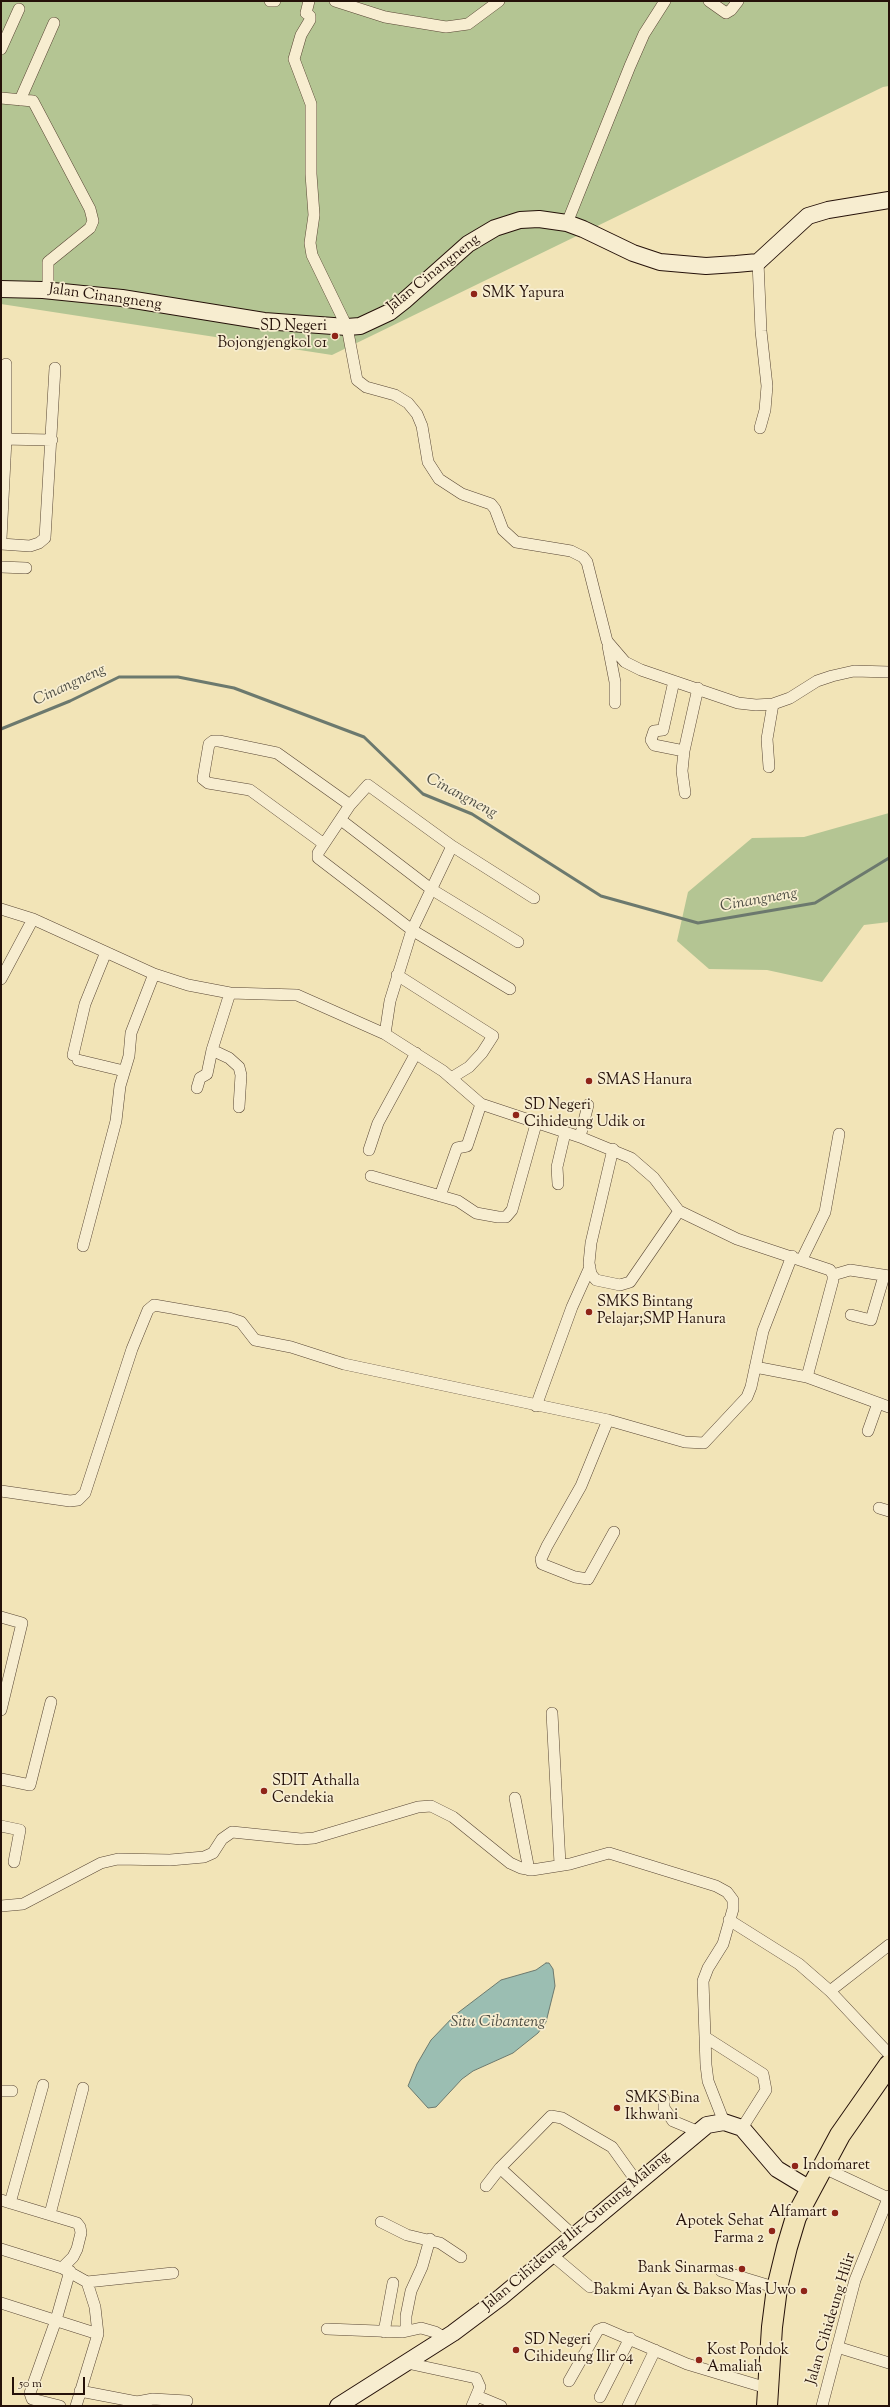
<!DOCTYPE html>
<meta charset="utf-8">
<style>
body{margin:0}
#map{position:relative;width:890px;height:2407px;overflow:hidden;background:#f2e4b7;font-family:"Sorts Mill Goudy",serif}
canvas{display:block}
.frame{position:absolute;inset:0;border:2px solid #251109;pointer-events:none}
.scale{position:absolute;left:12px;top:2377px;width:73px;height:18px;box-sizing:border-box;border:2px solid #251109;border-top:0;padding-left:5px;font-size:12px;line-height:14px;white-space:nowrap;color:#251109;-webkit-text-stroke:3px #f7edd0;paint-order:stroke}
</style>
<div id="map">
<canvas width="890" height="2407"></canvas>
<div class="frame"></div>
<div class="scale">50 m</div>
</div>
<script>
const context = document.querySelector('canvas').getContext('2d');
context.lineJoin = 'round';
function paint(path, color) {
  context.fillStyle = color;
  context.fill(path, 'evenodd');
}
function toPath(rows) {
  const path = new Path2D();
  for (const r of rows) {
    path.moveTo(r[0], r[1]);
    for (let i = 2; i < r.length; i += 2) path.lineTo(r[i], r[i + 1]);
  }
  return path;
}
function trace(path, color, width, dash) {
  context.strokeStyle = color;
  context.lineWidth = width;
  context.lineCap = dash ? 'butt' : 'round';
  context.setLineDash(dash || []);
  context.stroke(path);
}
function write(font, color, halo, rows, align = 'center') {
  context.font = font + ' "Sorts Mill Goudy",serif';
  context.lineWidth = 3.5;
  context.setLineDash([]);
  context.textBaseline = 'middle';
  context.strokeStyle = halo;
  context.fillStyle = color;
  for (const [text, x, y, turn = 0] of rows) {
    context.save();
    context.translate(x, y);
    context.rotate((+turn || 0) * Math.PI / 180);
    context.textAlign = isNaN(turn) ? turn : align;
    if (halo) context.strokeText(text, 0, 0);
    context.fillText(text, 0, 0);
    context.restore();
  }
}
const green = toPath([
 [1,1,889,1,889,86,883,87,332,355,1,304],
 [889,813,889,922,864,925,822,982,767,970,709,969,677,941,688,892,752,838,804,837]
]);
const water = toPath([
 [546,1963,549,1963,553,1969,555,1986,546,2022,538,2033,513,2053,473,2071,462,2079,436,2107,428,2108,408,2086,417,2064,431,2040,455,2015,501,1980,536,1970,546,1963]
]);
const stream = toPath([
 [1,729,70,701,119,677,178,677,234,688,364,737,423,794,472,814,601,896,698,923,815,903,889,858]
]);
const street = toPath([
 [270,1,275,1],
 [309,1,306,13,310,16,310,20,301,35,294,59,311,104,311,174,314,215,310,243,312,255,347,327,357,380,366,387,395,395,408,403,417,414,422,426,428,462,439,479,462,494,491,504,495,509,503,530,516,542,571,551,583,557,587,562,607,641,625,662,641,670,738,703,756,705,773,704,790,698,817,681,832,676,854,671,889,672],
 [335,1,385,17,446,27,468,24,499,1],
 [709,1,726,13,731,10,738,1],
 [1,49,19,9],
 [1,98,33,101,90,209,93,221,90,228,48,262,48,290],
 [20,100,54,23],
 [567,223,630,66,644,34,665,1],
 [758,262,761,331,767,386,765,410,760,428],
 [1,439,52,440],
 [1,539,6,439,6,364],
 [1,544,30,546,39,543,45,538,55,368],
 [1,567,26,568],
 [608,646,615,682,615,703],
 [674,681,663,730,654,731,651,740,654,745,684,751],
 [769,767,767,739,773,704],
 [685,793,682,771,684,751,698,688],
 [341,820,431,889,518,942],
 [324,844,250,790,208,783,203,779,209,744,213,741,219,741,277,753,350,805],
 [452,846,368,785,350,805,318,853,318,858,412,930,510,989],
 [1,909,33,919,154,974,188,985,230,993,297,995,385,1034,443,1071,481,1104,580,1137,631,1158,654,1178,679,1211,737,1239,830,1270,833,1275,833,1280,807,1377,889,1407],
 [397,975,493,1036,482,1053,469,1067,451,1078],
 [1,979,33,919],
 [230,993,212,1050,229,1058,239,1067,241,1075,239,1107],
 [385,1034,390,1001,412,930,452,846,534,898],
 [73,1055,85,1004,106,952],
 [78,1060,124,1071],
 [197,1088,200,1078,207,1074,212,1050],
 [580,1137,588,1105],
 [613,1149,591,1243,589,1263,591,1274,596,1280,620,1285,630,1282,679,1211],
 [369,1150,378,1123,416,1053],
 [371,1176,458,1201,476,1213,498,1217,506,1217,512,1210,536,1124],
 [558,1184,557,1167,565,1133],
 [440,1196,457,1148,467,1146,481,1104],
 [83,1246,116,1121,120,1086,129,1056,131,1033,154,974],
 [802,1259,825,1212,839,1134],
 [833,1275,850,1270,889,1276],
 [851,1315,871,1320,884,1276],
 [755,1367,807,1377],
 [536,1406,572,1307,590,1267],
 [608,1420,581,1486,547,1546,541,1559,542,1564,575,1577,588,1579,614,1532],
 [868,1431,878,1403],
 [1,1491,70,1501,78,1500,85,1493,132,1349,148,1310,154,1305,229,1318,241,1322,255,1340,291,1347,344,1364,608,1420,685,1442,704,1443,747,1397,751,1387,763,1331,792,1256],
 [879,1508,889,1511],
 [1,1617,22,1623,1,1710],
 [552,1713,560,1864],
 [1,1779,30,1785,51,1702],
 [515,1798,529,1870],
 [1,1826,20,1830,14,1862],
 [1,1906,23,1904,101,1863,118,1859,170,1860,204,1857,213,1853,222,1839,232,1832,301,1839,314,1838,418,1807,431,1806,453,1817,510,1863,521,1868,532,1870,570,1864,609,1853,716,1886,727,1892,733,1900,733,1909,723,1944,708,1968,703,1981,706,2065,708,2081,724,2122],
 [729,1920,799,1964,830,1991,889,2054],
 [830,1991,889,1945],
 [705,2037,763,2074,766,2090,742,2128],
 [1,2091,12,2091],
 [664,2099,664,2108,673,2121,697,2131],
 [822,2167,888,2198],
 [486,2186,500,2168],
 [1,2200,77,2223,80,2227,81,2233,77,2249,73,2257,62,2268],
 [10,2203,43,2085],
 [50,2214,83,2088],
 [381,2222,407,2235,440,2243,461,2257],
 [574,2236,500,2168,551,2116,562,2118,612,2147,637,2182],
 [1,2249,62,2268,87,2282,95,2307,98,2334,76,2406],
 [552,2255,590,2287],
 [721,2271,777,2288],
 [87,2282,173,2273],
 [1,2303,98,2334],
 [327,2329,403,2332,421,2328,435,2332,445,2338],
 [406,2331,406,2316,411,2291,422,2267,430,2239],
 [384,2332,393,2283],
 [837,2347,889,2363],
 [407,2363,476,2378,480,2387,472,2406],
 [569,2381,598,2330,603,2328,687,2364,767,2388],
 [80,2391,137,2402,153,2399,187,2401],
 [477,2396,501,2406],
 [600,2397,630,2338],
 [60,2406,32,2399,30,2393,56,2320,70,2271],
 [628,2406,655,2350],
 [822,2406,855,2280,889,2196]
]);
const secondary = toPath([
 [1,289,43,290,122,298,264,321,347,327,360,326,390,312,404,301,468,244,495,228,520,220,539,219,567,223,583,229,633,253,660,262,706,266,736,264,758,262,808,216,828,210,889,200],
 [338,2406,453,2333,501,2297,707,2125,724,2122,742,2128,777,2169,810,2189]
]);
const highway = toPath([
 [767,2406,772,2327,777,2288,787,2247,796,2217,840,2135,889,2065]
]);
const markers = [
 [474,294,4,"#8f2418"],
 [335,336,4,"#8f2418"],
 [589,1081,4,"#8f2418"],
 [516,1115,4,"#8f2418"],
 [589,1312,4,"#8f2418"],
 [264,1791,4,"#8f2418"],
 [617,2108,4,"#8f2418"],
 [795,2166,4,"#8f2418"],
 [835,2213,4,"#8f2418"],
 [772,2231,4,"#8f2418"],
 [742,2269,4,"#8f2418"],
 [804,2291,4,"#8f2418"],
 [516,2350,4,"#8f2418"],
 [699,2360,4,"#8f2418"]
];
const streetNames = [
 ["Jalan Cinangneng",434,274,-39],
 ["Jalan Cinangneng",105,298,8],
 ["Jalan Cihideung Ilir–Gunung Malang",577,2232,-40],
 ["Jalan Cihideung Hilir",832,2319,-73]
];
const poiNames = [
 ["SMK Yapura",482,294],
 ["SD Negeri",327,327,"right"],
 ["Bojongjengkol 01",327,344,"right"],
 ["SMAS Hanura",597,1081],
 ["SD Negeri",524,1106],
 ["Cihideung Udik 01",524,1123],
 ["SMKS Bintang",597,1303],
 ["Pelajar;SMP Hanura",597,1320],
 ["SDIT Athalla",272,1782],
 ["Cendekia",272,1799],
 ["SMKS Bina",625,2099],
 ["Ikhwani",625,2116],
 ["Indomaret",803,2166],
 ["Alfamart",827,2213,"right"],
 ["Apotek Sehat",764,2222,"right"],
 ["Farma 2",764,2239,"right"],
 ["Bank Sinarmas",734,2269,"right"],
 ["Bakmi Ayan & Bakso Mas Uwo",796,2291,"right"],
 ["SD Negeri",524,2341],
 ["Cihideung Ilir 04",524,2358],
 ["Kost Pondok",707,2351],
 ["Amaliah",707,2368]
];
const waterNames = [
 ["Cinangneng",70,686,-25],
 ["Cinangneng",461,797,28],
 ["Cinangneng",759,901,-10],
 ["Situ Cibanteng",498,2023]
];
paint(green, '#b4c593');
paint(water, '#9bbeb2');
trace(water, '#6c796e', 1);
trace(stream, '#6c796e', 3);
trace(street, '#584634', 12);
trace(secondary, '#251109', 18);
trace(highway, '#251109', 22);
trace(street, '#f7edd0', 11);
trace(secondary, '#f7edd0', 16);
trace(highway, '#f2e4b7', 20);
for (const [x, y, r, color] of markers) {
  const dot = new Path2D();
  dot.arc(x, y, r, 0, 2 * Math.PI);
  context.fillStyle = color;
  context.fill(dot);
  trace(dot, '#f7edd0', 1.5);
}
write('15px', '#251109', '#f7edd0', streetNames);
write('15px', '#251109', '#f7edd0', poiNames, 'left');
write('italic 16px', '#4e4e44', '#f7edd0', waterNames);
</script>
